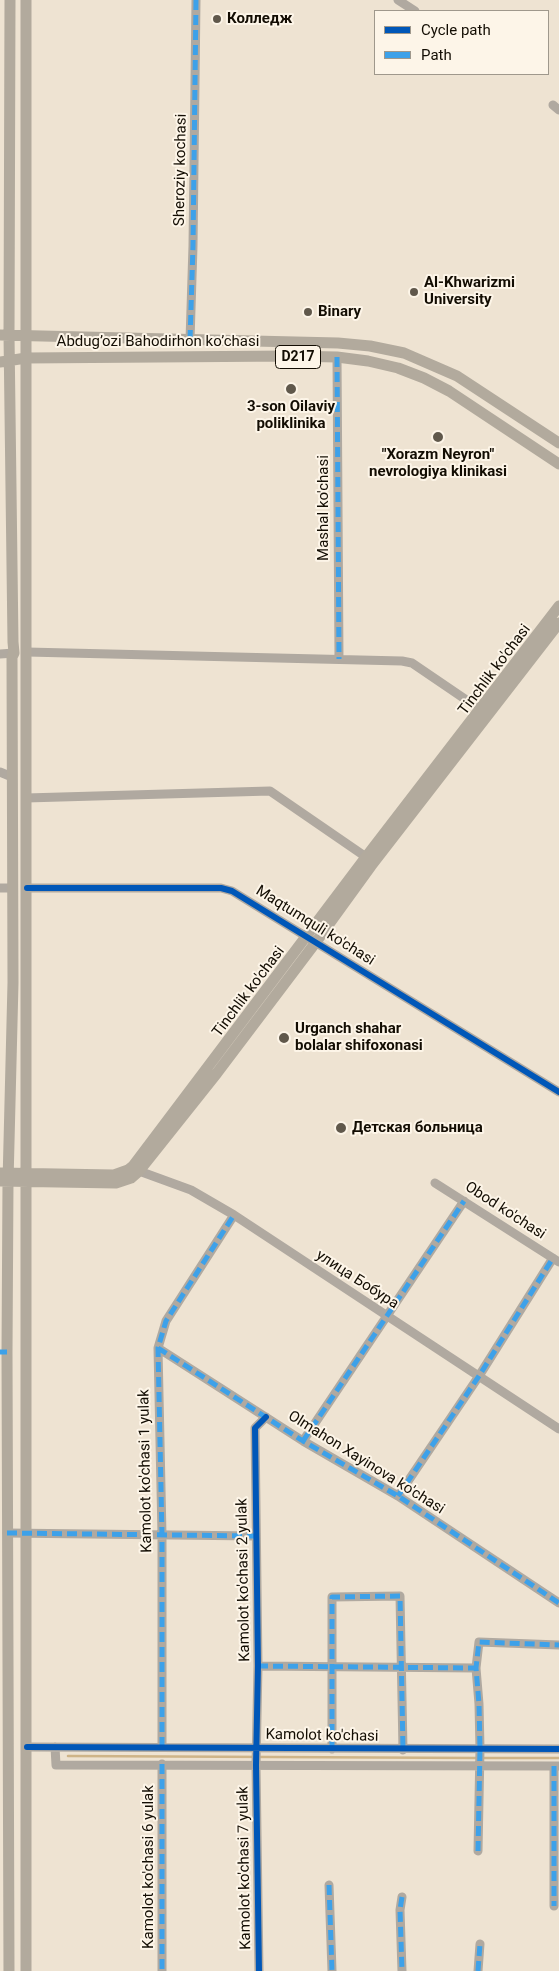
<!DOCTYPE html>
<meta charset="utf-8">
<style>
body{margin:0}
#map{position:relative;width:559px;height:1971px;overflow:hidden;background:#eee3d2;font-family:Roboto,sans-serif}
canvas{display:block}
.legend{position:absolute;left:374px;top:10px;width:175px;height:65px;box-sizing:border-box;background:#fdf5e8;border:1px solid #9f988c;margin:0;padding:6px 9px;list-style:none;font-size:15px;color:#130d03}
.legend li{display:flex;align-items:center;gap:10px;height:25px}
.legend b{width:25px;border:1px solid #9f988c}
</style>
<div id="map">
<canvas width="559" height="1971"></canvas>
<ul class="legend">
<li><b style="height:6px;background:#0057b8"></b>Cycle path</li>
<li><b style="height:6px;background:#3da1e9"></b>Path</li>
</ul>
</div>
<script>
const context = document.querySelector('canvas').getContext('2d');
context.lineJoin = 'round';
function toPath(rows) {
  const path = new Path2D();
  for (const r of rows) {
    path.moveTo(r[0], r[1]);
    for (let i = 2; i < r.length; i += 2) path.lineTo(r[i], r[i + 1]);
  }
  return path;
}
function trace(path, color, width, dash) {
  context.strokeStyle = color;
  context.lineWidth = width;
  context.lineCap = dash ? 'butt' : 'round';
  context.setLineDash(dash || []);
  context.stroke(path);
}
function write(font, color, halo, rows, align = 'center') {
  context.font = font + ' Roboto,sans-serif';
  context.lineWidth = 4;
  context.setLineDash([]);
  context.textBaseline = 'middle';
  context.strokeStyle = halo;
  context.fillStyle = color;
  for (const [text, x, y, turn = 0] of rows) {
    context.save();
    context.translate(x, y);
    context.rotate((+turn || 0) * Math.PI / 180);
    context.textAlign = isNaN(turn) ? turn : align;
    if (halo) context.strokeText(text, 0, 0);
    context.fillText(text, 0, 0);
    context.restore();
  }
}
const stream = toPath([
 [68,1756,478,1758],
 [483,1758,559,1758]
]);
const minor = toPath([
 [398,0,415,11],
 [553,105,559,110],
 [190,340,193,246,196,0],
 [337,357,339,659],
 [27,652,402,661,412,663,484,712],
 [0,654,14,653],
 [0,772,12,777],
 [26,798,270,791,366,857],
 [0,888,13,888],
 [27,888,221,888,232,891,559,1092],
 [135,1167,139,1171,191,1190,234,1215,559,1429],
 [435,1183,559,1262],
 [158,1348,303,1441,398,1496,559,1603],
 [303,1441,464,1201],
 [398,1496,479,1376,553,1258],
 [7,1533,255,1536],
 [258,1666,476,1668],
 [27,1747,559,1749],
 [55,1747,56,1765,559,1766],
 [162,1747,162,1535,158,1348,166,1321,234,1215],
 [332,1749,332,1597,400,1596,403,1750],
 [162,1764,162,1971],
 [554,1766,554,1906],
 [478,1851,480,1749,479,1704,476,1668,479,1642,559,1645],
 [329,1885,332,1971],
 [402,1897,400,1910,402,1971],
 [259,1971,256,1765,258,1666,255,1428,266,1417],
 [478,1971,480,1944]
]);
const major = toPath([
 [26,0,26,1971],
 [0,335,338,343,370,346,404,353,457,376,559,443],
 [0,362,26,358,289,356,337,357,368,361,398,368,424,378,449,391,559,464],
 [0,1173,114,1175,128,1170,133,1166,366,857,559,606],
 [0,1181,116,1183,131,1178,139,1171,217,1073,316,942,371,866,559,623],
 [9,1971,7,1352,8,1182,13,983,12,657,14,653,13,642,9,335,10,0]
]);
const quiet = toPath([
 [190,340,193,246,196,0],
 [337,357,339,659],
 [158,1348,303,1441,398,1496,559,1603],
 [0,1352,7,1352],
 [303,1441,464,1201],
 [398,1496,479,1376,553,1258],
 [7,1533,255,1536],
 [258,1666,476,1668],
 [162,1747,162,1535,158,1348,166,1321,234,1215],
 [332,1749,332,1597,400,1596,403,1750],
 [162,1764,162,1971],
 [554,1766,554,1906],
 [478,1851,480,1749,479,1704,476,1668,479,1642,559,1645],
 [329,1885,332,1971],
 [402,1897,400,1910,402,1971],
 [478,1971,480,1944]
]);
const cycleway = toPath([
 [27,888,221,888,232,891,559,1092],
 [27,1747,559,1749],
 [259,1971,256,1765,258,1666,255,1428,266,1417]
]);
const markers = [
 [217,19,5,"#60584b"],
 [414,292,5,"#60584b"],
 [308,312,5,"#60584b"],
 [291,389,6,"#60584b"],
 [438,437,6,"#60584b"],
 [284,1038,6,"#60584b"],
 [341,1128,6,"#60584b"]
];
const shields = [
 [298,357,45]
];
const shieldNames = [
 ["D217",298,357]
];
const poiNames = [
 ["Колледж",227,19],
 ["Al-Khwarizmi",424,283],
 ["University",424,300],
 ["Binary",318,312],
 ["3-son Oilaviy",291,407,"center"],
 ["poliklinika",291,424,"center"],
 ["\"Xorazm Neyron\"",438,455,"center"],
 ["nevrologiya klinikasi",438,472,"center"],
 ["Urganch shahar",295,1029],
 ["bolalar shifoxonasi",295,1046],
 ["Детская больница",352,1128]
];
const streetNames = [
 ["Sheroziy kochasi",181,170,-89],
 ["Abdug’ozi Bahodirhon ko’chasi",158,342],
 ["Mashal ko'chasi",324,508,-90],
 ["Tinchlik ko'chasi",495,670,-53],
 ["Maqtumquli ko'chasi",315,926,32],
 ["Tinchlik ko'chasi",249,992,-53],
 ["Obod ko'chasi",505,1211,33],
 ["улица Бобура",357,1280,33],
 ["Olmahon Xayinova ko'chasi",366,1463,32],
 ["Kamolot ko'chasi 1 yulak",146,1471,-91],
 ["Kamolot ko'chasi 2 yulak",244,1580,-91],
 ["Kamolot ko'chasi",322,1736,1],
 ["Kamolot ko'chasi 6 yulak",149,1867,-90],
 ["Kamolot ko'chasi 7 yulak",245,1868,-91]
];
trace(stream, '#ceb488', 2.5);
trace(minor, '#b0a9a0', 9);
trace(major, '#b2aa9d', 11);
trace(quiet, '#3da1e9', 5, [10, 5]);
trace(cycleway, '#0057b8', 6);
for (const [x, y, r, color] of markers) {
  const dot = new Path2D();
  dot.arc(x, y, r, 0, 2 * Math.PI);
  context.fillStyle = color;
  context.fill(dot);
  trace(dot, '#fdf5e8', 2);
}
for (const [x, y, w] of shields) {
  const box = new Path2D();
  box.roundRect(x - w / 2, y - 11.5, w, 23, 4);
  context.fillStyle = '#fdf5e8';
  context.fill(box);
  trace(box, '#130d03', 1);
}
write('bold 14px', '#130d03', null, shieldNames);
write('bold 15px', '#130d03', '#fdf5e8', poiNames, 'left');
write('15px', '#130d03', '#fdf5e8', streetNames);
</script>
